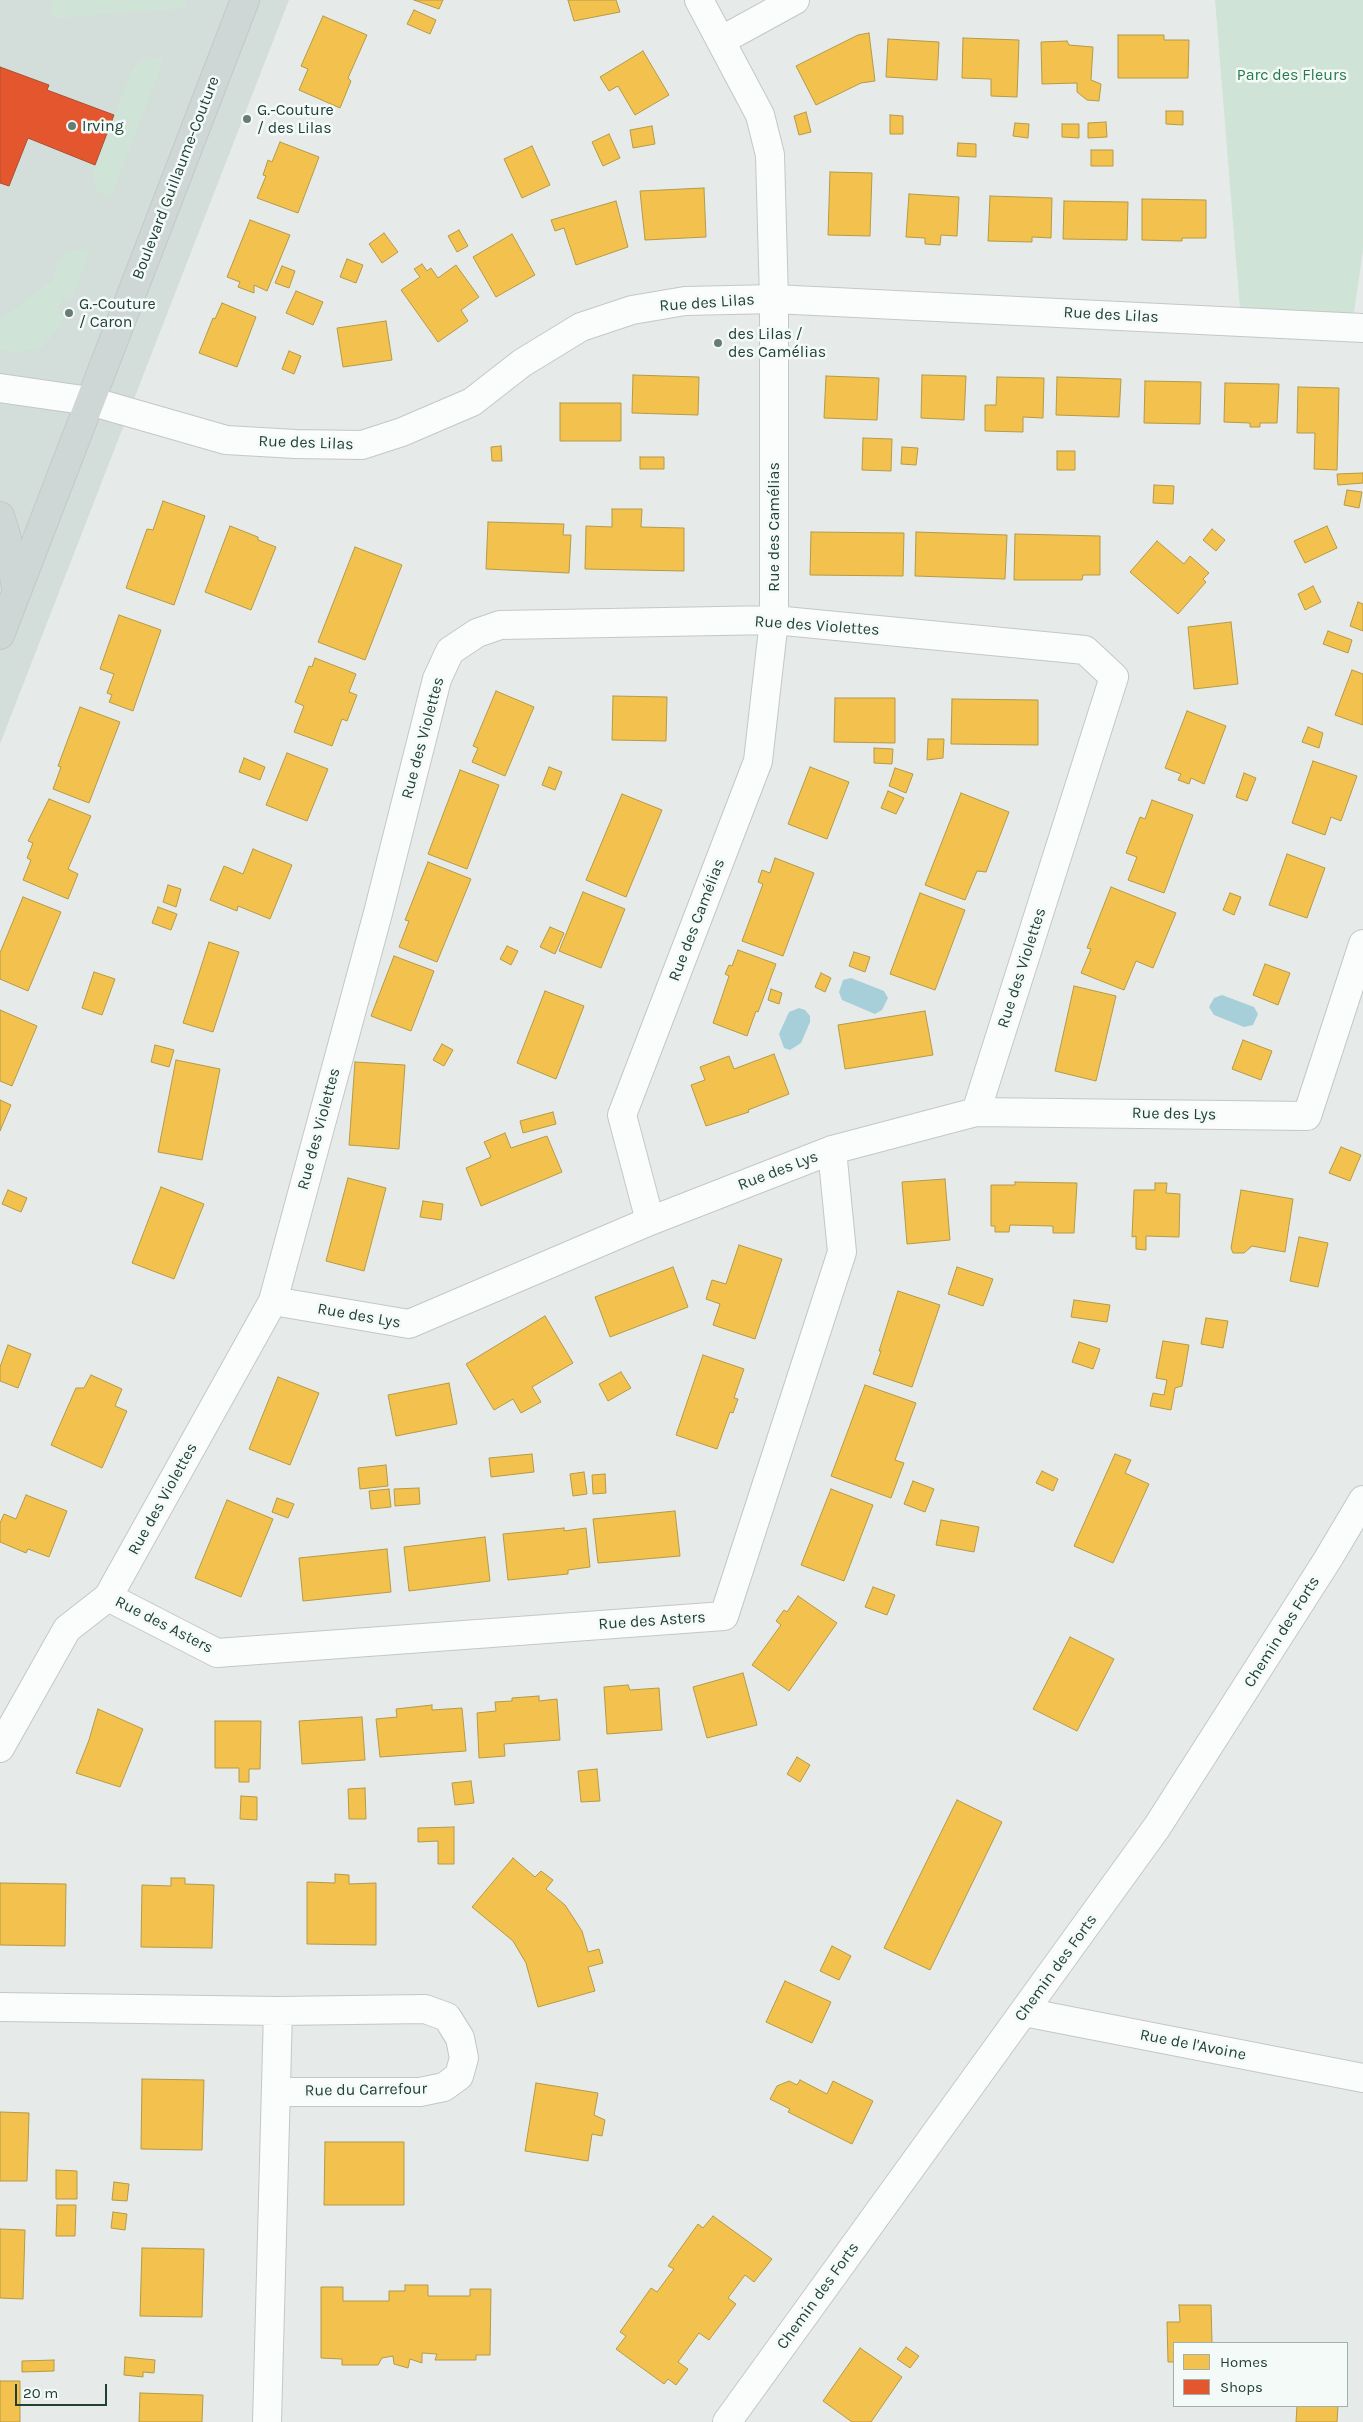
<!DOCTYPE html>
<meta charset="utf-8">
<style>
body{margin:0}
#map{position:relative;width:1363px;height:2422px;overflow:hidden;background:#e6ebe9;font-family:Karla,sans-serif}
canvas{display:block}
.legend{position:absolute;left:1173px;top:2342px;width:175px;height:65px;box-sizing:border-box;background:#f4faf7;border:1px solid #a0b0ab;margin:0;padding:6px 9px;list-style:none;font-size:15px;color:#22403a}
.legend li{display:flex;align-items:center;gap:10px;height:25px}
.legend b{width:25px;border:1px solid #a0b0ab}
.scale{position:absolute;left:15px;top:2384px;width:92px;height:22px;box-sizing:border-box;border:2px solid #22403a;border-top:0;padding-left:6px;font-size:15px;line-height:18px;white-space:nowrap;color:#22403a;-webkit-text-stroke:4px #f4faf7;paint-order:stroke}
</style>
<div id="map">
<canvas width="1363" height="2422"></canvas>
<ul class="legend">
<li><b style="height:14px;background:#f2c14e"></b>Homes</li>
<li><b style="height:14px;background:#e4572e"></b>Shops</li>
</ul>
<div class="scale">20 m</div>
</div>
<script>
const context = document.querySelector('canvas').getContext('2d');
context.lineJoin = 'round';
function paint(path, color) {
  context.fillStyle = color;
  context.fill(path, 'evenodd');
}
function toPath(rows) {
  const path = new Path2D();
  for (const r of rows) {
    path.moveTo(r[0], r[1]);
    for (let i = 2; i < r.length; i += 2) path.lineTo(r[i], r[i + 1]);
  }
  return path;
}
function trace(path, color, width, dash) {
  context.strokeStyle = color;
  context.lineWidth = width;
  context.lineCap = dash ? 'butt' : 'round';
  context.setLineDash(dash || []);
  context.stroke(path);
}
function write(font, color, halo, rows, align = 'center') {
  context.font = font + ' Karla,sans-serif';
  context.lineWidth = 5;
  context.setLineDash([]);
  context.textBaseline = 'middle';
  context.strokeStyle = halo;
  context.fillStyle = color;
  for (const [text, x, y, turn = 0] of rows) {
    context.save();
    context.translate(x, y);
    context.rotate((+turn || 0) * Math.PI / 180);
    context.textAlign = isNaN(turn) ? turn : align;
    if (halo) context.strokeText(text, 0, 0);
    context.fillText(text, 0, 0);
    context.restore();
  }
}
const built = toPath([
 [0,0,289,0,0,744]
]);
const green = toPath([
 [52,0,188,0,185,8,55,18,51,15],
 [1215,0,1363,0,1363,250,1352,327,1241,322],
 [158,57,164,59,111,197,104,195,96,190,92,175,114,115,133,69,139,61],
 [74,250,90,252,72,299,63,296,57,313,65,316,58,330,44,345,36,350,16,352,0,349,0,320,52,280,59,260,66,253]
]);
const water = toPath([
 [851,978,884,991,888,998,882,1010,875,1014,842,1000,839,992,843,980],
 [1222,995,1254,1007,1258,1014,1253,1025,1244,1027,1214,1015,1209,1007,1214,998],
 [799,1008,805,1010,810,1016,810,1022,801,1043,790,1050,784,1048,779,1034,789,1012]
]);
const homes = toPath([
 [414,0,443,0,439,9,414,0],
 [568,0,616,0,620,12,574,21,568,0],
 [414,10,436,20,430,34,407,24,414,10],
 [323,16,367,35,348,78,351,81,340,108,299,90,308,69,301,66,323,16],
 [869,33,875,81,861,83,816,105,796,66,858,35,869,33],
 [1118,35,1164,35,1164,40,1189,40,1188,78,1118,78,1118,35],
 [963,38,1019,40,1017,97,991,96,991,79,962,78,963,38],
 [888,39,939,42,937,80,886,77,888,39],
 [1067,41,1069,45,1093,47,1091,80,1101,84,1099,101,1087,100,1077,92,1077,83,1042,84,1041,42,1067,41],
 [643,51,669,95,635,115,618,86,609,91,600,77,643,51],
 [1166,111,1183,111,1183,125,1166,124,1166,111],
 [806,112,811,132,799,135,794,116,806,112],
 [890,115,903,116,903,134,890,134,890,115],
 [1106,122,1107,137,1088,138,1088,123,1106,122],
 [1015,123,1029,124,1028,138,1013,136,1015,123],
 [1062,124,1079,124,1079,138,1062,137,1062,124],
 [652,126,655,144,633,148,630,130,652,126],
 [609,134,620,158,603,166,592,142,609,134],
 [280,142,319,157,298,213,257,198,266,176,263,175,268,160,272,162,280,142],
 [958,143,976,144,976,157,957,156,958,143],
 [532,146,550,185,522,198,504,159,532,146],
 [1091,150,1113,150,1113,166,1091,166,1091,150],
 [830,172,872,173,870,236,828,235,830,172],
 [704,188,706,237,645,240,640,191,704,188],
 [909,194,959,197,957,236,941,235,940,245,925,244,925,238,906,237,909,194],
 [990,196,1052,198,1051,238,1032,237,1032,242,988,241,990,196],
 [1142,199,1206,200,1206,238,1182,238,1182,241,1142,240,1142,199],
 [616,201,628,247,576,265,564,228,555,231,551,220,616,201],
 [1064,201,1128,202,1127,240,1063,239,1064,201],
 [250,220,290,235,267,291,254,285,254,293,238,287,240,282,227,277,250,220],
 [459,230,468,246,457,252,448,236,459,230],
 [384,233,398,252,382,263,369,244,384,233],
 [512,234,535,275,496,297,473,257,512,234],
 [347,259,363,265,356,283,340,277,347,259],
 [422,264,427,271,431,268,438,278,456,265,479,297,461,310,468,321,438,342,401,290,420,277,414,269,422,264],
 [282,266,295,271,289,288,275,283,282,266],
 [296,291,323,302,313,325,286,313,296,291],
 [222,303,256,317,237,367,199,353,213,318,215,319,222,303],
 [386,321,392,360,343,367,337,328,386,321],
 [289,351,301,356,294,374,282,369,289,351],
 [633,375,699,377,698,415,632,413,633,375],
 [922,375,966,376,964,420,921,418,922,375],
 [826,376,879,378,877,420,824,418,826,376],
 [997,377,1044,378,1043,418,1023,417,1023,432,985,431,985,405,996,405,997,377],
 [1057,377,1121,379,1119,417,1056,415,1057,377],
 [1145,381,1201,382,1200,424,1144,423,1145,381],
 [1225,383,1279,384,1277,423,1260,423,1260,427,1250,427,1250,423,1224,422,1225,383],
 [1298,387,1339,388,1337,470,1314,469,1315,433,1297,433,1298,387],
 [560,403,621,403,621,441,560,441,560,403],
 [863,438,892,439,891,471,862,470,863,438],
 [501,446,502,461,492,461,491,447,501,446],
 [902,447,918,448,916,465,901,464,902,447],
 [1057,451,1075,451,1075,470,1057,470,1057,451],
 [640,457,664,457,664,469,640,469,640,457],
 [1363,473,1363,483,1338,485,1337,474,1363,473],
 [1154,485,1174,486,1173,504,1153,503,1154,485],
 [1347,490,1362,492,1359,508,1344,505,1347,490],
 [163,501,205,516,174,605,126,588,147,529,153,530,163,501],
 [612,509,642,509,641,527,684,528,684,571,585,569,586,526,612,527,612,509],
 [488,522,564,524,563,535,571,535,569,573,486,569,488,522],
 [230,526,258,537,258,540,276,547,251,610,205,592,230,526],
 [1327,526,1337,548,1305,563,1294,541,1327,526],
 [1212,529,1225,540,1216,551,1203,540,1212,529],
 [811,532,904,533,903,576,810,575,811,532],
 [916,532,1007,535,1005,579,915,576,916,532],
 [1015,534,1100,536,1100,575,1083,575,1082,580,1014,580,1015,534],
 [1157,541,1184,564,1190,556,1209,573,1203,579,1206,582,1178,614,1130,572,1157,541],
 [355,547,402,565,365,660,318,642,355,547],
 [1313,586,1321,602,1305,610,1298,594,1313,586],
 [1358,602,1363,604,1363,631,1350,626,1358,602],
 [119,615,161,630,133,711,109,702,112,695,107,693,114,674,100,669,119,615],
 [1231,622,1238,684,1194,689,1188,627,1231,622],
 [1328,631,1352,640,1348,653,1323,644,1328,631],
 [315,658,356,674,349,692,357,695,347,721,342,719,332,746,294,732,304,706,295,702,309,666,312,667,315,658],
 [1352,670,1363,674,1363,725,1335,715,1352,670],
 [496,691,534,707,505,776,472,762,478,748,473,746,496,691],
 [613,696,667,697,666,741,612,740,613,696],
 [835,698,895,698,895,743,834,742,835,698],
 [952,699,1038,700,1038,745,951,744,952,699],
 [80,707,120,722,89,803,53,789,61,767,58,766,80,707],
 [1187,711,1226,726,1204,784,1191,778,1189,784,1178,780,1181,774,1165,768,1187,711],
 [1308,727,1323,733,1319,748,1302,742,1308,727],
 [928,739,944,739,943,758,927,760,928,739],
 [874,748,893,749,892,764,874,763,874,748],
 [287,753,328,769,307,821,266,805,287,753],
 [244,758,265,767,260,780,239,772,244,758],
 [1313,761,1357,776,1341,821,1331,817,1325,835,1292,823,1313,761],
 [549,767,562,772,555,790,542,785,549,767],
 [810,767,849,782,827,839,788,824,810,767],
 [895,768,913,774,906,793,889,786,895,768],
 [460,770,499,785,467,869,428,854,460,770],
 [1244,773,1256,778,1247,801,1236,797,1244,773],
 [888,791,904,798,896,814,881,808,888,791],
 [961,793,1009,812,986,872,977,871,965,900,925,885,961,793],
 [622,794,662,810,626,897,586,880,622,794],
 [49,799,91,816,68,869,78,874,68,899,23,880,31,860,27,858,33,843,28,841,49,799],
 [1152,800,1193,815,1164,893,1128,880,1137,857,1126,853,1140,817,1145,819,1152,800],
 [253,849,292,865,270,919,238,906,237,911,210,900,224,866,243,874,253,849],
 [1287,854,1325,868,1307,918,1269,905,1287,854],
 [775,858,814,873,783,956,742,941,763,884,758,882,762,870,770,873,775,858],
 [428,862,471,879,437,962,399,947,409,921,405,920,428,862],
 [168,885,181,889,176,907,163,902,168,885],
 [1111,887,1176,913,1153,968,1136,961,1124,990,1081,973,1091,949,1087,948,1111,887],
 [583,892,625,909,601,968,559,951,583,892],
 [920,893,965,910,935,990,890,974,920,893],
 [1230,893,1241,897,1234,915,1223,910,1230,893],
 [23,897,61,912,28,991,0,979,0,953,23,897],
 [158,907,177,914,171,930,152,923,158,907],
 [550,927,564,933,555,954,540,947,550,927],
 [209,942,239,952,213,1032,183,1023,209,942],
 [507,946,518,951,511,965,500,959,507,946],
 [738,950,776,964,758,1012,756,1011,747,1036,713,1023,729,976,725,974,729,965,732,966,738,950],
 [854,952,870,957,865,972,849,966,854,952],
 [394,956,434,971,411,1031,371,1016,394,956],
 [1265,964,1290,973,1278,1005,1253,995,1265,964],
 [94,972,115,979,102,1015,82,1008,94,972],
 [821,973,831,978,825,992,815,987,821,973],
 [1074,986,1116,996,1096,1081,1055,1071,1074,986],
 [771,989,782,993,779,1004,768,1000,771,989],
 [545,991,584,1006,556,1079,517,1063,545,991],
 [0,1010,37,1026,12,1086,0,1081,0,1010],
 [925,1011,933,1055,845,1069,838,1025,925,1011],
 [1243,1040,1272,1051,1261,1080,1232,1069,1243,1040],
 [442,1044,453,1050,444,1066,433,1060,442,1044],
 [155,1045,174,1050,169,1067,151,1062,155,1045],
 [774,1054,789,1094,748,1110,749,1112,706,1126,691,1085,705,1080,700,1067,729,1056,734,1069,774,1054],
 [176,1060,220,1069,202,1160,158,1152,176,1060],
 [355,1062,405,1065,399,1149,349,1145,355,1062],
 [0,1100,11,1105,0,1131,0,1100],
 [553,1112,556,1124,523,1133,520,1121,553,1112],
 [505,1133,511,1148,547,1136,562,1172,481,1206,466,1168,491,1157,484,1142,505,1133],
 [1341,1147,1361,1155,1350,1181,1329,1173,1341,1147],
 [348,1178,386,1188,364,1271,326,1261,348,1178],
 [945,1179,950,1240,907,1244,902,1182,945,1179],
 [1015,1182,1077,1183,1074,1233,1053,1233,1053,1226,1010,1225,1009,1232,995,1232,995,1226,991,1226,991,1185,1015,1185,1015,1182],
 [1155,1183,1167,1183,1166,1193,1180,1194,1179,1237,1146,1236,1146,1250,1136,1249,1136,1236,1132,1237,1134,1190,1155,1190,1155,1183],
 [161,1187,204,1204,174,1279,132,1263,161,1187],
 [8,1190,27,1198,21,1212,2,1204,8,1190],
 [1241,1190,1293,1199,1285,1252,1252,1246,1244,1253,1233,1253,1231,1248,1241,1190],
 [423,1201,443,1204,441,1220,420,1217,423,1201],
 [1299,1237,1328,1243,1318,1287,1290,1281,1299,1237],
 [739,1245,782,1259,755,1339,713,1325,720,1304,706,1299,712,1280,726,1284,739,1245],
 [673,1267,688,1307,610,1337,595,1297,673,1267],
 [957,1267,993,1279,983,1306,948,1294,957,1267],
 [898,1291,940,1305,912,1387,873,1374,881,1351,879,1351,898,1291],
 [1074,1300,1110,1305,1107,1322,1071,1317,1074,1300],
 [545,1316,573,1363,532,1387,541,1402,521,1413,513,1399,494,1410,466,1364,545,1316],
 [1206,1318,1228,1321,1223,1348,1201,1344,1206,1318],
 [1163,1341,1189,1345,1182,1386,1175,1388,1171,1410,1150,1406,1153,1393,1164,1395,1167,1380,1156,1378,1163,1341],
 [1079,1342,1100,1349,1093,1369,1072,1362,1079,1342],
 [8,1345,31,1354,18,1388,0,1381,0,1367,8,1345],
 [703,1355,744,1369,734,1398,738,1399,733,1413,730,1412,717,1449,676,1435,703,1355],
 [621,1372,631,1388,608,1401,599,1384,621,1372],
 [91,1375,122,1389,115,1406,127,1411,102,1468,51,1445,76,1388,84,1388,91,1375],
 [278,1377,319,1393,290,1465,249,1449,278,1377],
 [449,1383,457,1424,396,1436,388,1395,449,1383],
 [865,1385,916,1403,895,1460,904,1463,891,1498,831,1476,865,1385],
 [532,1454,534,1472,491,1477,489,1458,532,1454],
 [1115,1454,1131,1460,1125,1473,1149,1484,1113,1563,1074,1546,1115,1454],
 [386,1465,388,1486,360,1489,358,1468,386,1465],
 [1042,1471,1058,1479,1053,1491,1036,1483,1042,1471],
 [584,1472,587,1494,573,1496,570,1474,584,1472],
 [605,1474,606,1493,593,1494,592,1475,605,1474],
 [913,1481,934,1489,925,1512,904,1504,913,1481],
 [419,1488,420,1504,395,1506,394,1489,419,1488],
 [389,1489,391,1507,371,1509,369,1491,389,1489],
 [831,1489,873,1505,844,1581,801,1565,831,1489],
 [26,1495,67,1511,49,1557,28,1549,26,1553,0,1542,0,1523,4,1514,16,1519,26,1495],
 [277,1498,294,1504,288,1518,272,1512,277,1498],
 [227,1500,273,1519,241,1597,195,1578,227,1500],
 [675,1511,680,1556,598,1563,593,1519,675,1511],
 [941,1520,979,1527,974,1552,936,1545,941,1520],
 [564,1528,564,1531,586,1528,590,1567,568,1570,568,1574,508,1580,503,1534,564,1528],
 [485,1537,490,1581,409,1591,404,1547,485,1537],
 [387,1549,391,1592,303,1601,299,1558,387,1549],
 [873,1587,895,1595,887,1615,865,1607,873,1587],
 [798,1596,837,1623,789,1691,752,1665,781,1625,776,1621,784,1610,787,1612,798,1596],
 [1070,1637,1114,1659,1077,1731,1033,1709,1070,1637],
 [743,1673,757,1725,707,1738,693,1687,743,1673],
 [628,1685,630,1690,659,1688,662,1730,607,1734,604,1687,628,1685],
 [539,1696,539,1701,557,1699,560,1740,504,1744,505,1756,479,1758,477,1713,496,1711,495,1702,512,1701,512,1698,539,1696],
 [432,1705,432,1710,462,1708,466,1751,380,1757,376,1719,397,1717,396,1709,432,1705],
 [98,1709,143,1729,120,1787,76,1773,89,1740,98,1709],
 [362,1717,365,1760,302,1764,299,1721,362,1717],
 [215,1721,261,1721,260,1769,249,1769,249,1782,239,1782,239,1768,215,1768,215,1721],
 [797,1757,810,1765,800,1782,787,1774,797,1757],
 [597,1769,600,1801,581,1802,578,1771,597,1769],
 [471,1781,474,1803,455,1805,452,1783,471,1781],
 [365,1788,366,1819,349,1819,348,1789,365,1788],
 [241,1796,257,1797,257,1820,240,1819,241,1796],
 [957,1800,1002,1822,930,1970,884,1948,957,1800],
 [454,1827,454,1864,438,1864,438,1841,418,1842,418,1828,454,1827],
 [513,1858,535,1877,541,1871,553,1880,546,1889,565,1905,582,1931,588,1952,599,1949,603,1963,588,1967,595,1991,538,2007,526,1963,513,1941,472,1907,513,1858],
 [335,1874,349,1875,349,1884,376,1883,376,1945,307,1944,307,1882,335,1883,335,1874],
 [171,1878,185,1878,185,1884,214,1885,212,1948,141,1947,142,1885,171,1886,171,1878],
 [0,1883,66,1884,65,1946,0,1945,0,1883],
 [832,1946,851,1956,839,1980,820,1971,832,1946],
 [785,1981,831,2002,812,2043,766,2022,785,1981],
 [142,2079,204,2080,202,2150,141,2149,142,2079],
 [800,2080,827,2094,833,2081,873,2101,852,2144,788,2112,790,2109,770,2099,777,2086,789,2081,797,2085,800,2080],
 [536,2083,598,2093,594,2115,605,2120,602,2136,592,2134,588,2161,525,2151,536,2083],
 [0,2112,29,2113,27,2181,0,2181,0,2112],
 [325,2142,404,2142,404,2205,324,2205,325,2142],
 [56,2170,77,2171,77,2199,56,2199,56,2170],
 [114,2182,129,2184,127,2201,112,2200,114,2182],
 [57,2205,76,2205,75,2236,56,2236,57,2205],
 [113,2212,127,2214,125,2230,111,2228,113,2212],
 [713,2216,772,2259,754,2282,745,2275,728,2298,736,2304,709,2340,699,2333,678,2362,688,2369,676,2385,668,2379,664,2384,616,2349,626,2336,620,2332,651,2288,657,2292,674,2269,668,2266,698,2224,703,2228,713,2216],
 [0,2229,25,2230,23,2299,0,2298,0,2229],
 [142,2248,204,2249,202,2317,140,2316,142,2248],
 [405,2285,428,2285,428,2296,470,2296,470,2289,491,2289,490,2355,476,2355,476,2360,435,2360,437,2354,422,2353,422,2363,410,2359,408,2368,394,2364,393,2356,382,2358,378,2365,342,2365,342,2359,321,2358,321,2287,343,2287,343,2301,389,2301,389,2291,405,2291,405,2285],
 [1179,2305,1211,2305,1212,2343,1174,2343,1174,2362,1168,2362,1167,2322,1180,2322,1179,2305],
 [906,2347,919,2356,910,2368,897,2359,906,2347],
 [860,2348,902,2377,871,2422,852,2422,823,2401,860,2348],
 [125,2357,155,2360,154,2373,143,2372,143,2377,124,2375,125,2357],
 [54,2360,54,2371,22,2372,22,2361,54,2360],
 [0,2381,20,2381,20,2422,0,2422,0,2381],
 [140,2393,203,2395,202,2422,139,2422,140,2393],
 [1297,2406,1338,2406,1337,2422,1296,2422,1297,2406]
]);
const shops = toPath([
 [0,67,49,85,47,90,114,115,95,165,28,138,9,186,0,183,0,67]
]);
const minor = toPath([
 [722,40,795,0],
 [650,1221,622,1115,758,761,774,620,774,299,770,155,760,115,699,0],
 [273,1301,409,1324,650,1221,832,1150,976,1112,1307,1116,1363,944],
 [108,1597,217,1653,724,1616,842,1252,832,1150],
 [0,1748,67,1629,108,1597,273,1301,378,913,437,679,450,651,477,633,500,625,774,620,1085,650,1114,677,976,1112],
 [0,2007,278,2011,425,2009,447,2017,460,2038,464,2058,459,2076,444,2087,420,2092,276,2092],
 [1024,2012,1363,2078],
 [267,2422,278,2011]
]);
const tertiary = toPath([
 [0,388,90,401,226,440,295,444,362,445,402,432,472,402,522,363,581,327,632,310,685,301,774,299,1363,328],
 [727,2422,1157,1827,1328,1559,1363,1500]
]);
const primary = toPath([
 [0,516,6,535,17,592],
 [0,635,245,0]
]);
const markers = [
 [247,119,5,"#677c77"],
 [72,126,5,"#677c77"],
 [69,313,5,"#677c77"],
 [718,343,5,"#677c77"]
];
const parkNames = [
 ["Parc des Fleurs",1292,75]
];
const poiNames = [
 ["G.-Couture",257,110],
 ["/ des Lilas",257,128],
 ["Irving",82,126],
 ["G.-Couture",79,304],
 ["/ Caron",79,322],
 ["des Lilas /",728,334],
 ["des Camélias",728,352]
];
const streetNames = [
 ["Boulevard Guillaume-Couture",176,178,-69],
 ["Rue des Lilas",707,303,-4],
 ["Rue des Lilas",1111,315,3],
 ["Rue des Lilas",306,443,2],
 ["Rue des Camélias",774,527,-90],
 ["Rue des Violettes",817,626,4],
 ["Rue des Violettes",423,738,-75],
 ["Rue des Camélias",697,920,-69],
 ["Rue des Violettes",1022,968,-72],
 ["Rue des Lys",1174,1114,1],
 ["Rue des Violettes",319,1129,-75],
 ["Rue des Lys",778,1171,-21],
 ["Rue des Lys",359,1316,10],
 ["Rue des Violettes",163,1499,-61],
 ["Rue des Asters",652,1621,-4],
 ["Rue des Asters",164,1625,27],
 ["Chemin des Forts",1282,1632,-58],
 ["Chemin des Forts",1056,1968,-54],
 ["Rue de l'Avoine",1193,2045,11],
 ["Rue du Carrefour",366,2090,-1],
 ["Chemin des Forts",818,2296,-54]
];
paint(built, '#d3ddd9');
paint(green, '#cfe4d7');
paint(water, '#a6cfda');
paint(homes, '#f2c14e');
trace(homes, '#b49a48', 1);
paint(shops, '#e4572e');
trace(shops, '#aa5032', 1);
trace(minor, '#c3c8c6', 30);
trace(tertiary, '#c3c8c6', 30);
trace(primary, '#c2cac8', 30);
trace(minor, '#fbfcfc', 28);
trace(tertiary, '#fbfcfc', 28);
trace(primary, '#ced7d5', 28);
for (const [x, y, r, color] of markers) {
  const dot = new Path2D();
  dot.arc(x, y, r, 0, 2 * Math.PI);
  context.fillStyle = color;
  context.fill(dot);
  trace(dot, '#f4faf7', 2);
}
write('16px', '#2a794f', '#f4faf7', parkNames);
write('16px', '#22403a', '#f4faf7', poiNames, 'left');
write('16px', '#22403a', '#f4faf7', streetNames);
</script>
